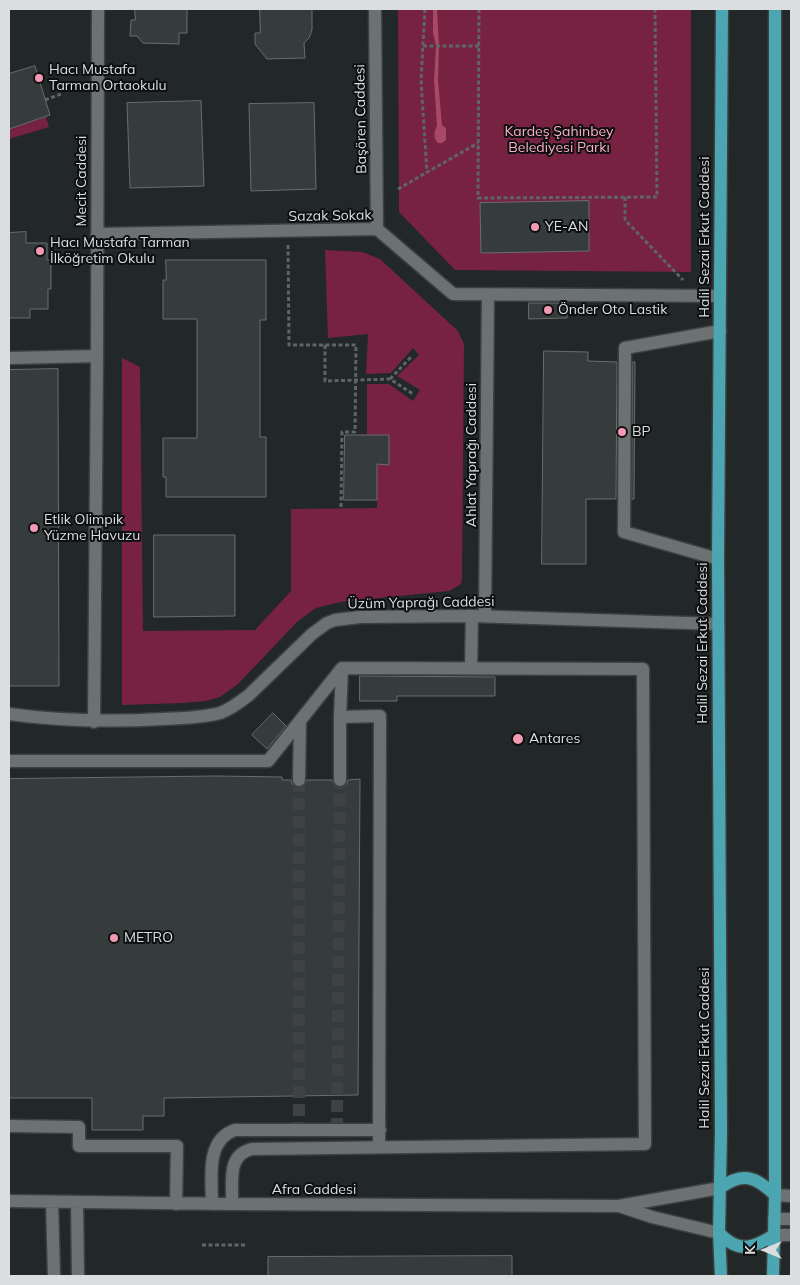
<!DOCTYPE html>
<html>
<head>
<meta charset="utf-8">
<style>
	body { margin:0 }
	#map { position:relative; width:800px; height:1285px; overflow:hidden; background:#222728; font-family:Mulish,sans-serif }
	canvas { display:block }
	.frame { position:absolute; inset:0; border:10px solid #dbdedf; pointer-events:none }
	.north { position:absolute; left:740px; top:1225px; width:50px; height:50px; -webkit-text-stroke:4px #0d0f10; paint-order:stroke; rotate:270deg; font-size:14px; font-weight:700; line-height:20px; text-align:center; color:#dbdedf }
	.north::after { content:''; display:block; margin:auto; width:18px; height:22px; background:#dbdedf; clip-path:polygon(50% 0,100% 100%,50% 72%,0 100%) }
</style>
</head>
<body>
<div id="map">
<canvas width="800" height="1285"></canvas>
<div class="frame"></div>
<div class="north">K</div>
</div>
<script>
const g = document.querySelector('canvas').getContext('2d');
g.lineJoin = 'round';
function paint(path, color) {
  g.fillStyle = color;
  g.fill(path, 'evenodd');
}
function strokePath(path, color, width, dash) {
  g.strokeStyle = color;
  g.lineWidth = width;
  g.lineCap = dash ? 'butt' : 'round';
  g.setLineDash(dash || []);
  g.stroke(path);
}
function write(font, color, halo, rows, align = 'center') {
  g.font = font + ' Mulish,sans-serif';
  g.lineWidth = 4;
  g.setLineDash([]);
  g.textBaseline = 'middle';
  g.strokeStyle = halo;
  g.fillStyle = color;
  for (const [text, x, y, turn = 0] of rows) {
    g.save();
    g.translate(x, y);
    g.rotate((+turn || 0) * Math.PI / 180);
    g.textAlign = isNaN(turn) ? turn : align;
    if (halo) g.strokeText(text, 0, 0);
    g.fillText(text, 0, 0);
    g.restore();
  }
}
paint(new Path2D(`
	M398 9H691V272L455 270 399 212Z
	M46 117 49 127 9 139V129Z
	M325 250 362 252 380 259 458 331 464 344 462 579 461 584 449 591 340 602 316 608 298 621 238 684 220 697 206 701 182 703 122 705V358L140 367 143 631 255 630 291 591V509L377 508V464H389V436L367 435V384H389L413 401 420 390 397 376 419 355 413 348 391 373 366 374 368 334 328 338Z`), '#772241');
paint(new Path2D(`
	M433 9H437L439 47 438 80 442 125 446 128V140L442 143H438C433 138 434 131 437 126L434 80 436 46 433 32Z`), '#a74a67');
const building = new Path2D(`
	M135 9H187V33H179V44L143 43 137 36H130L131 20H135Z
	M260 9H312V30L309 38 304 43 305 58 267 59 255 44V33H260Z
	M35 66 50 115 9 129V74Z
	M201 101 204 186 130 188 127 103Z
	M314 103 316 189 251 191 249 104Z
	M589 201V251L481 253 480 203Z
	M26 232V243H47V260H51V289H48V309H30V318H9V233Z
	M166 260H266V320H260V437H266V497H166V477H163V438H197V319H163V280H166Z
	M529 303H567V318L529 319Z
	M544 351 588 352V361L617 362 616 499H586V564H542Z
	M633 362H635L634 499H632Z
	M58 369 59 686H9V370Z
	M345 435H389V465L377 464V500H344Z
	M154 535H235V616L154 617Z
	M360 676 495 677V696H397V701H360Z
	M273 713 286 726 267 749 252 735Z
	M216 776 282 777V780H291L292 784 298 788 303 787 307 780H332L336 787 340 788 347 784 348 780 360 779 358 1095 164 1098V1116H143V1130H92V1098H9V779Z
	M512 1256V1276H268V1257Z`);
paint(building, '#363b3c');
strokePath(building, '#686e6e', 1);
strokePath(new Path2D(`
	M299 780V1130
	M337 1130 340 780`), '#3e4243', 12, [12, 6]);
const minor = new Path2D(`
	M375 9 377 229
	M97 234 377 229 453 294 720 296
	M9 358 97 356 98 9
	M718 559 624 532 625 348 720 331
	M485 616 488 295
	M342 668 340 717 380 716 379 1147
	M471 668 472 616
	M9 714C60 721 110 722 163 719 181 718 202 718 220 713 231 709 240 702 249 695L312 634 327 623 335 620 360 617 472 616 718 624
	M94 722 97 356
	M9 761H268L342 668 643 669 645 1144 252 1149C226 1155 233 1183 232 1204
	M299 780 300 721
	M340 780V717
	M9 1126 79 1127V1146H177L176 1204
	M775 1195 791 1196
	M9 1201 232 1204 619 1206 720 1188
	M52 1202 54 1276
	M77 1202 78 1276
	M212 1204C212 1179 205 1140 235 1130H380
	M619 1206 652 1217 719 1233
	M774 1219H791
	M774 1235H791`);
const major = new Path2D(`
	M720 1188C743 1171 756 1177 775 1195
	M719 1233C738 1253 752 1249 774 1235
	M721 1276 719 1233 721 1132 718 559 722 9
	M773 1276 775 1195V9`);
strokePath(minor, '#3d4142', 15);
strokePath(major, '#3d4142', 15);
strokePath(new Path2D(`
	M425 9 421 80 427 173
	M479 9 478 198 657 197 655 9
	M423 46H479
	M45 100 61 94
	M398 189 478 143
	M625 197V220L683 280
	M288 245 289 345H356L355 432H342L341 508
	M325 345V381L390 379 413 394
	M390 379 412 356
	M202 1245H245`), '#5f6465', 3, [4, 2.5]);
strokePath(minor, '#6c7272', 12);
strokePath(major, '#4ca6b1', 12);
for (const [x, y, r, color] of [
	[39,78,5,"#f19ab1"],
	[535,227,5,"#f19ab1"],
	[40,251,5,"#f19ab1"],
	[548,310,5,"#f19ab1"],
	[622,432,5,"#f19ab1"],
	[34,528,5,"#f19ab1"],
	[518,739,6,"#f19ab1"],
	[114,938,5,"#f19ab1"]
]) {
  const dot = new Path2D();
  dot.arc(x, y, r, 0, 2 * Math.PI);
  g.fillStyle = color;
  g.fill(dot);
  strokePath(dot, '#0d0f10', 2);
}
write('14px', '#dbdedf', '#0d0f10', [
	["Hacı Mustafa",49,70],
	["Tarman Ortaokulu",49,86],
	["YE-AN",545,227],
	["Hacı Mustafa Tarman",50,243],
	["İlköğretim Okulu",50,259],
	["Önder Oto Lastik",558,310],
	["BP",632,432],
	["Etlik Olimpik",44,520],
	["Yüzme Havuzu",44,536],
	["Antares",529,739],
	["METRO",124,938]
], 'left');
write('14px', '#dbdedf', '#0d0f10', [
	["Başören Caddesi",361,119,-91],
	["Mecit Caddesi",82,181,-90],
	["Sazak Sokak",330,216,-1],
	["Halil Sezai Erkut Caddesi",705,237,-90],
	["Ahlat Yaprağı Caddesi",472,455,-90],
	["Üzüm Yaprağı Caddesi",421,603,-1],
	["Halil Sezai Erkut Caddesi",703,643,-90],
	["Halil Sezai Erkut Caddesi",705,1048,-90],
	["Afra Caddesi",314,1190]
]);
write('14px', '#fcaec2', '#0d0f10', [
	["Kardeş Şahinbey",559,132],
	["Belediyesi Parkı",559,148]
]);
</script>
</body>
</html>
